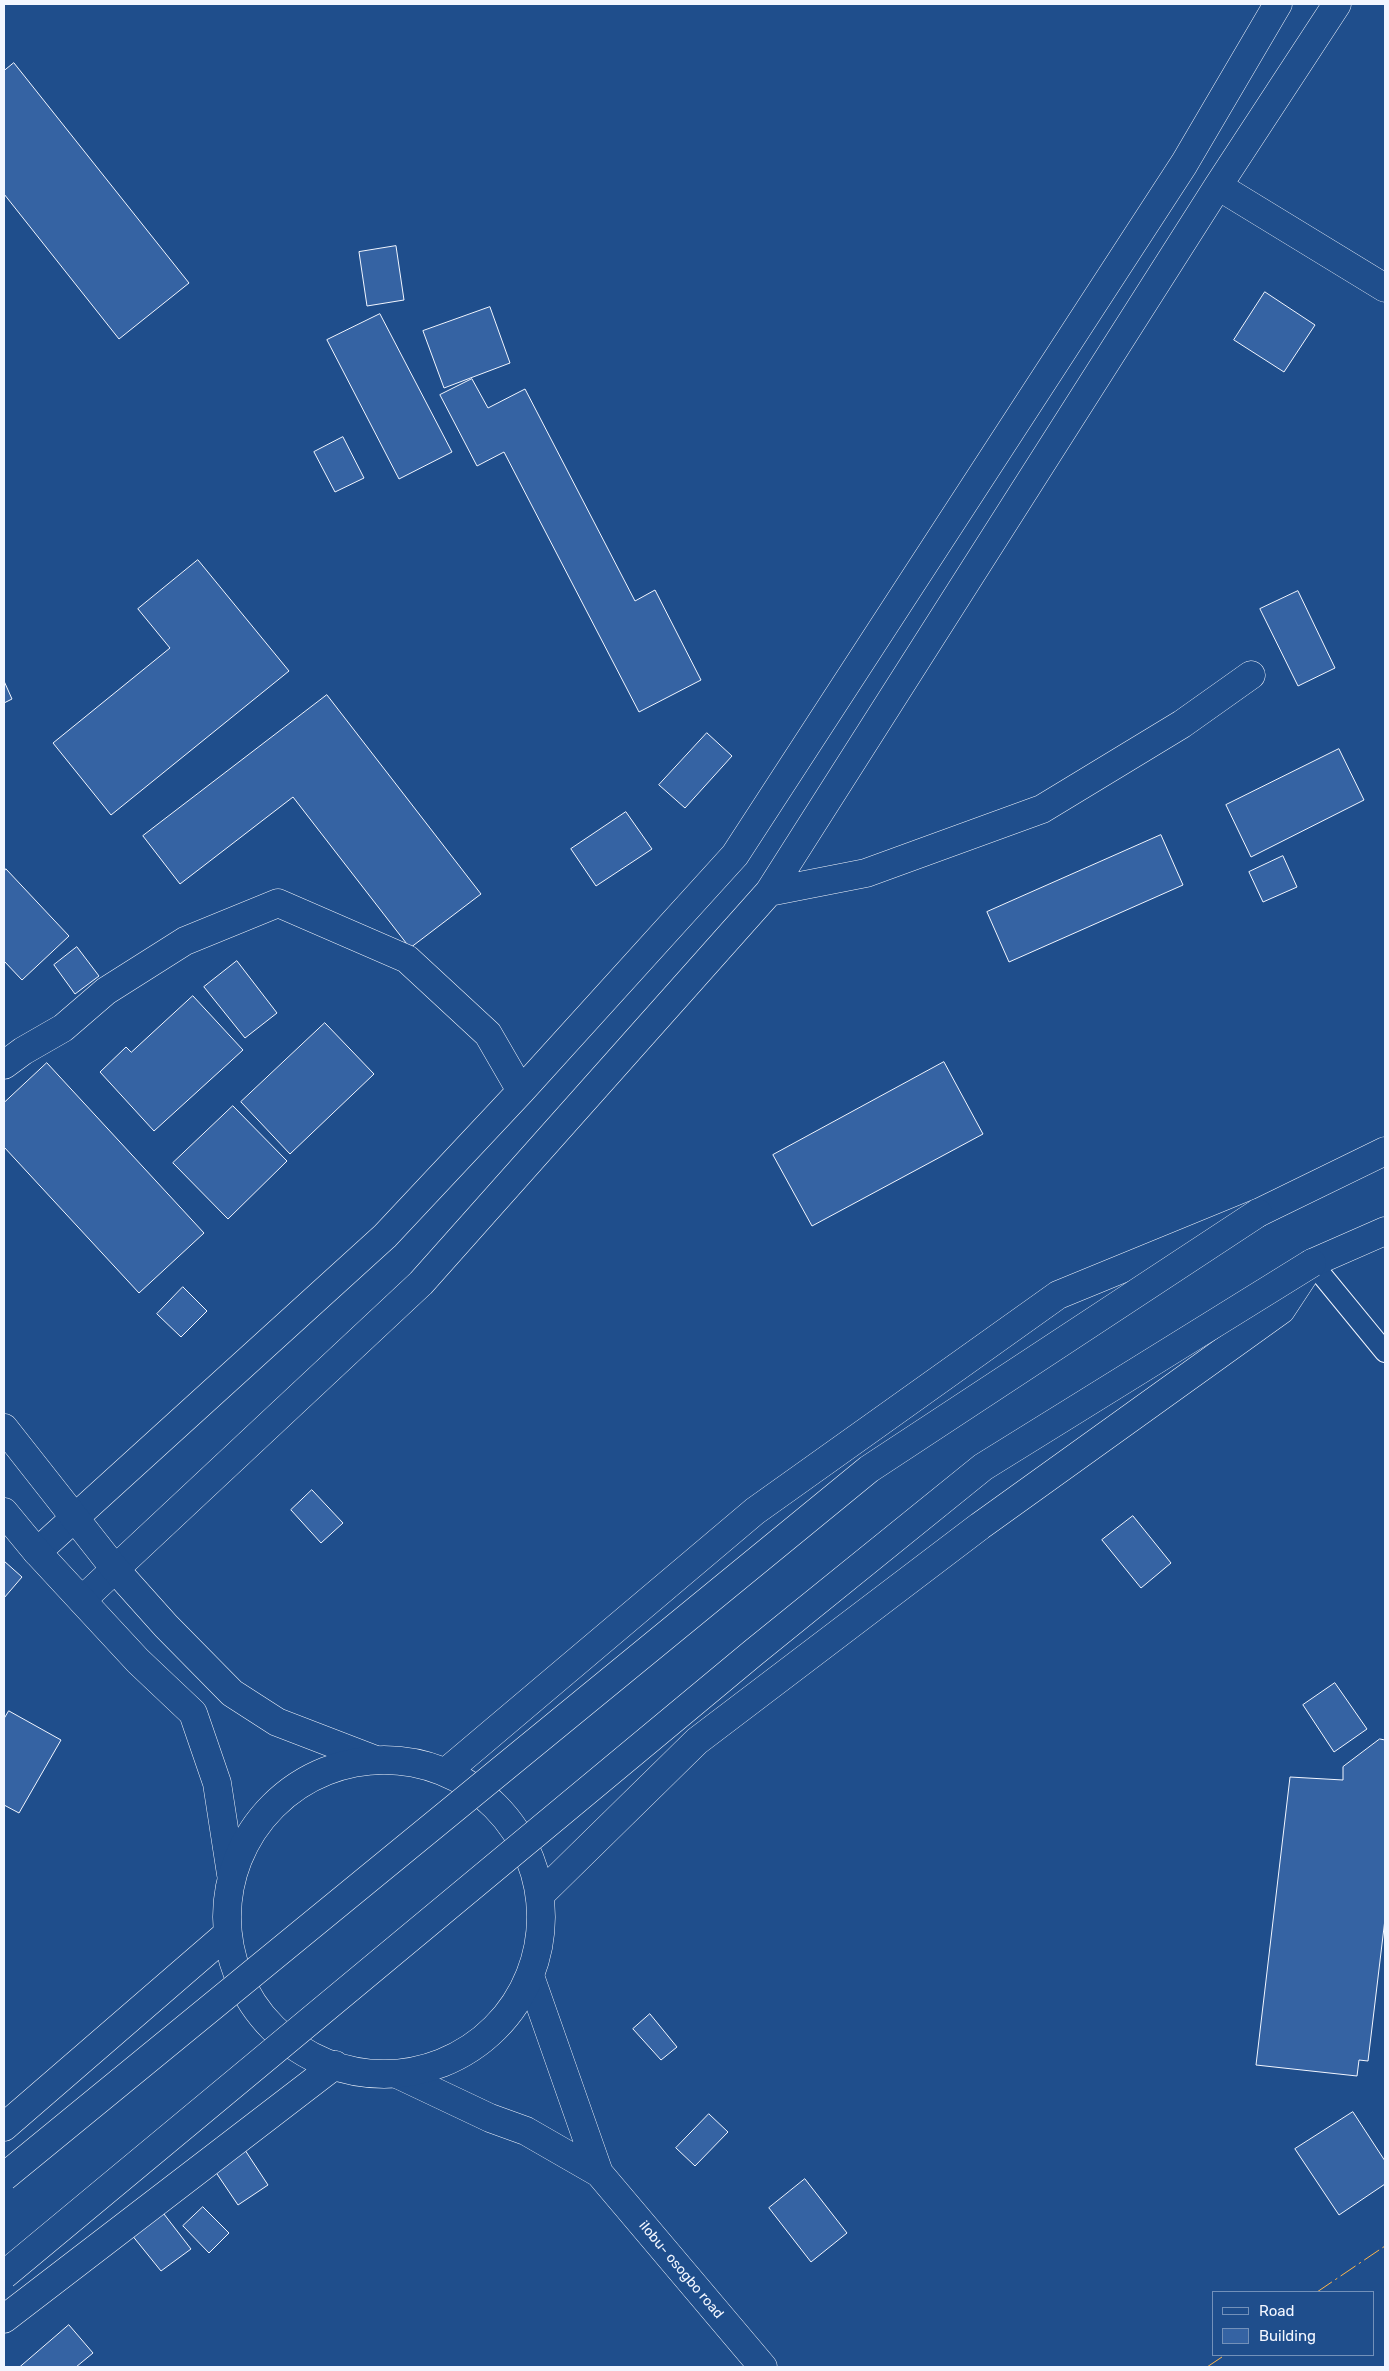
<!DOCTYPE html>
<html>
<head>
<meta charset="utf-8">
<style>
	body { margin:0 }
	#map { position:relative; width:1389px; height:2371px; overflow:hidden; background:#1f4e8c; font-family:Rubik,sans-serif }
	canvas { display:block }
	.frame { position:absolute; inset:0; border:5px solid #f2f6ff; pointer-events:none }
	.legend { position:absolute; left:1212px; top:2291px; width:162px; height:65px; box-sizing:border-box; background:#1f4e8c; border:1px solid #7391ba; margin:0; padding:6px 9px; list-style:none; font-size:15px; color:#f2f6ff }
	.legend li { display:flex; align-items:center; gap:10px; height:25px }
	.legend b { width:25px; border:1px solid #7391ba }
</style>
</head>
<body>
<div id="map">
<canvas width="1389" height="2371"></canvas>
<div class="frame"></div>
<ul class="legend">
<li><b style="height:6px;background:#1f4e8c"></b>Road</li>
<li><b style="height:14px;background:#3563a3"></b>Building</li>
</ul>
</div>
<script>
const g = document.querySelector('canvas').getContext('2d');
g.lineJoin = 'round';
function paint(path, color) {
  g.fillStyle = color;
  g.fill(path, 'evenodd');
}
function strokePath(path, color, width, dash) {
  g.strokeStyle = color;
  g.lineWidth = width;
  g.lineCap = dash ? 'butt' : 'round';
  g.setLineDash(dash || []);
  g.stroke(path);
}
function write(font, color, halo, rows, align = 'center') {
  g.font = font + ' Rubik,sans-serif';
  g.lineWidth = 4;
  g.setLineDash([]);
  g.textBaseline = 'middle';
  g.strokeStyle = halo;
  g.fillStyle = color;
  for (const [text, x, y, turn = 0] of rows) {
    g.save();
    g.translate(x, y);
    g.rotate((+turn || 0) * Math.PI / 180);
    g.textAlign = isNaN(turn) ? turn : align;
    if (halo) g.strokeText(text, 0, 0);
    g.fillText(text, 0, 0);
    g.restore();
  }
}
const building = new Path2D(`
	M14 63 189 283 119 339 4 194V71Z
	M396 246 404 300 367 306 359 252Z
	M1265 292 1315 325 1284 372 1234 340Z
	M490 307 510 363 444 388 423 331Z
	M380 314 452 452 399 479 327 340Z
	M472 379 488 408 525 389 635 601 655 590 701 680 639 712 504 452 477 466 440 395Z
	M343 437 364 478 335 492 314 452Z
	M198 560 289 671 111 815 53 743 170 648 138 609Z
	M1298 591 1335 668 1298 686 1260 609Z
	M4 681 12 699 4 703Z
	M327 695 481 894 410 948 293 797 180 884 143 836Z
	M707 733 732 756 685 808 659 785Z
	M1339 749 1364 800 1251 857 1226 805Z
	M626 812 652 849 596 886 571 849Z
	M1161 835 1183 885 1009 962 987 912Z
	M1283 856 1297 887 1263 902 1249 872Z
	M6 869 69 936 22 980 4 961V872Z
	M77 947 99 976 75 994 54 965Z
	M237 961 277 1013 245 1038 204 987Z
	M193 996 243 1050 154 1131 100 1072 126 1047 131 1052Z
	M325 1023 374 1074 290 1154 241 1102Z
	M944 1062 983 1134 812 1226 773 1155Z
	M47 1063 204 1233 139 1293 4 1147V1103Z
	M233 1106 287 1161 228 1219 173 1163Z
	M183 1287 207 1311 181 1337 157 1314Z
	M312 1490 343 1523 321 1543 291 1510Z
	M1133 1516 1171 1563 1141 1588 1102 1540Z
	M4 1561 22 1577 4 1598Z
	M1335 1683 1367 1729 1334 1752 1303 1705Z
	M9 1711 61 1740 19 1813 4 1805V1719Z
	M1380 1739 1385 1740V1919L1368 2061 1359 2060 1357 2076 1256 2065 1290 1777 1343 1780V1767Z
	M650 2014 677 2047 661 2060 633 2029Z
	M1353 2112 1385 2161V2184L1339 2215 1295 2149Z
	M709 2114 728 2132 695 2166 676 2148Z
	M243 2147 268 2185 238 2205 213 2168Z
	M805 2179 847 2233 811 2262 769 2208Z
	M157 2205 191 2249 161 2271 127 2229Z
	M203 2207 229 2233 209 2253 183 2226Z
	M69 2325 93 2353 76 2367H20Z`);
paint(building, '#3563a3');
strokePath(building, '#f2f6ff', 1);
const service = new Path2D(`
	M1312 1263 1385 1352`);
const minor = new Path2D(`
	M1218 186 1385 288
	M769 892 866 873 1042 809 1182 724 1251 675
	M4 1065 23 1051 63 1028 106 991 185 941 278 903 407 959 488 1034 521 1091
	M37 1552 385 1236 521 1091 735 855 1184 164 1278 4
	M82 1600 421 1283 769 892 1218 186 1337 4`);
const primary = new Path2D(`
	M4 1428 115 1569 166 1626 232 1693 277 1722 376 1760
	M4 1512 37 1552 138 1661 193 1713 217 1783 231 1874
	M530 1976 599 2173
	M397 2074 490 2118 526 2131 599 2173 763 2367`);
const trunk = new Path2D(`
	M227 1917a157 157 0 1 1 314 0a157 157 0 1 1-314 0Z
	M446 1772 755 1511 1058 1295 1258 1213 1385 1151
	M540 1895 697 1741 980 1526 1281 1310 1312 1263 1385 1231
	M4 2127 226 1935
	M4 2319 335 2065`);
strokePath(service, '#f2f6ff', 22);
strokePath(minor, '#f2f6ff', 29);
strokePath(primary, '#f2f6ff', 29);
strokePath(trunk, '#f2f6ff', 29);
strokePath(service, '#1f4e8c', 20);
strokePath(minor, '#1f4e8c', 28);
strokePath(primary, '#1f4e8c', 28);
strokePath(trunk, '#1f4e8c', 28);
const trunkBridge = new Path2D(`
	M4 2177 869 1469 1258 1213
	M4 2275 753 1653 983 1467 1312 1263`);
strokePath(trunkBridge, '#f2f6ff', 29, []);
strokePath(trunkBridge, '#1f4e8c', 28);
strokePath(new Path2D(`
	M1317 2292 1385 2246
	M1207 2367 1225 2355`), '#ffb74d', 1, [18, 4, 2.5, 4]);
write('14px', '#f2f6ff', '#1f4e8c', [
	["ilobu- osogbo road",681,2270,50]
]);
</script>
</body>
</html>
